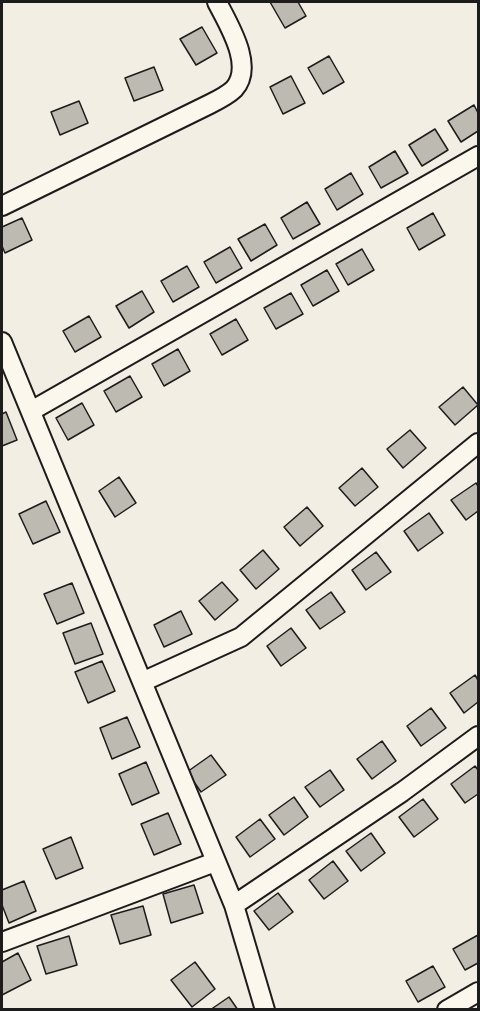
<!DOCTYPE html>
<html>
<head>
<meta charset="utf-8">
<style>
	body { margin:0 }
	#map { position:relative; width:480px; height:1011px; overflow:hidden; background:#f2eee4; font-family:Itim,sans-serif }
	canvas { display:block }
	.frame { position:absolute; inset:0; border:3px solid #1c1c1c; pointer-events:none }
</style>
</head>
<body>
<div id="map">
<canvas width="480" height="1011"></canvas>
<div class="frame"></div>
</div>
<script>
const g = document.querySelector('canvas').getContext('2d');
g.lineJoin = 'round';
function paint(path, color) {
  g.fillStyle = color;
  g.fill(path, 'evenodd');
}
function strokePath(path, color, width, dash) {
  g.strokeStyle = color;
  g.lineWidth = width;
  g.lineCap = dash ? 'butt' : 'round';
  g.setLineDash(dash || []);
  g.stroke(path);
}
const building = new Path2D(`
	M270 2H298L306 16 285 28Z
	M202 27 217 53 196 65 180 39Z
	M329 56 344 82 323 94 308 68Z
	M154 67 163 90 134 101 125 78Z
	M291 76 305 103 283 114 270 87Z
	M79 101 88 123 60 135 51 112Z
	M474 105 478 113V131L461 142 448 121Z
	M435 129 448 150 422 166 409 145Z
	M395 151 408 173 381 188 369 167Z
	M351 173 363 194 337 210 325 189Z
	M307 202 320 224 293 239 281 218Z
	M433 213 445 235 419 250 407 228Z
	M22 218 32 240 5 253 2 246V227Z
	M265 224 277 245 251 261 238 239Z
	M230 247 242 268 216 283 204 262Z
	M362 249 374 270 348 285 336 264Z
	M187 266 199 287 173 302 161 281Z
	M327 270 339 291 313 306 301 285Z
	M142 291 154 312 129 328 116 306Z
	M291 293 303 314 276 329 264 308Z
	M89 316 101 337 75 352 63 331Z
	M236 319 248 340 222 355 210 334Z
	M178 349 190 371 164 386 152 364Z
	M130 376 142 397 116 412 104 391Z
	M463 387 478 405 455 425 439 407Z
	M82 403 94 425 68 440 56 418Z
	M6 412 17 440 2 446V414Z
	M410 430 426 448 403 468 387 449Z
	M362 468 378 487 355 506 339 488Z
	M119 477 136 503 115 517 99 491Z
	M476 483 478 486V511L466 520 451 500Z
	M46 501 60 532 33 544 19 514Z
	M307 507 323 526 300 546 284 527Z
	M429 513 443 533 418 551 404 531Z
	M263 550 279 569 256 589 240 570Z
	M376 552 391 572 366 590 352 570Z
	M222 582 238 600 215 620 199 601Z
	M72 583 84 613 57 624 44 594Z
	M331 592 345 612 320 629 306 610Z
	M181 611 192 634 164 647 154 625Z
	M91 623 103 654 75 664 63 633Z
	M291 628 306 648 281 666 267 646Z
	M102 661 115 691 88 703 75 672Z
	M475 675 478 680V702L464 713 450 693Z
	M431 708 446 728 421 746 407 726Z
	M127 717 140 747 112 759 100 728Z
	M382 741 396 761 372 779 357 759Z
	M211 755 226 775 201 792 187 772Z
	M146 762 159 793 132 805 119 774Z
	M475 766 478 770V794L465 803 451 784Z
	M330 770 344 790 320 807 305 787Z
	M294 797 308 817 284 835 269 815Z
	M423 799 438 819 414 837 399 817Z
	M168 813 181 844 154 855 141 824Z
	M260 819 275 839 250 857 236 837Z
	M371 833 385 853 361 871 346 851Z
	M71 837 83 868 56 879 43 849Z
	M333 861 348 881 324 899 309 880Z
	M24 881 36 911 9 923 2 905V890Z
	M194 885 203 913 171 923 163 894Z
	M278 893 293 912 269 930 254 911Z
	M143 906 151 935 120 944 111 915Z
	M478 935V963L465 970 453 949Z
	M69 936 77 965 46 974 37 946Z
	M18 953 31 980 2 995V962Z
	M195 962 215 989 192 1007 171 980Z
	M433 966 445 987 418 1002 406 981Z
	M229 997 238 1010H210Z`);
paint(building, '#bdbab1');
strokePath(building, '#1c1c1c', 1.5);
const street = new Path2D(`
	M2 206 210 104C218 100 228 95 234 89 255 66 228 24 217 2
	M2 342 234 905 265 1010
	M31 411 478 156
	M142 682 241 637 478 443
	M234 905 402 792 478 736
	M2 942 215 862
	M447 1010 478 992`);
strokePath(street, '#1c1c1c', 22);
strokePath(street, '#fbf7ec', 18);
</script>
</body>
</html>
